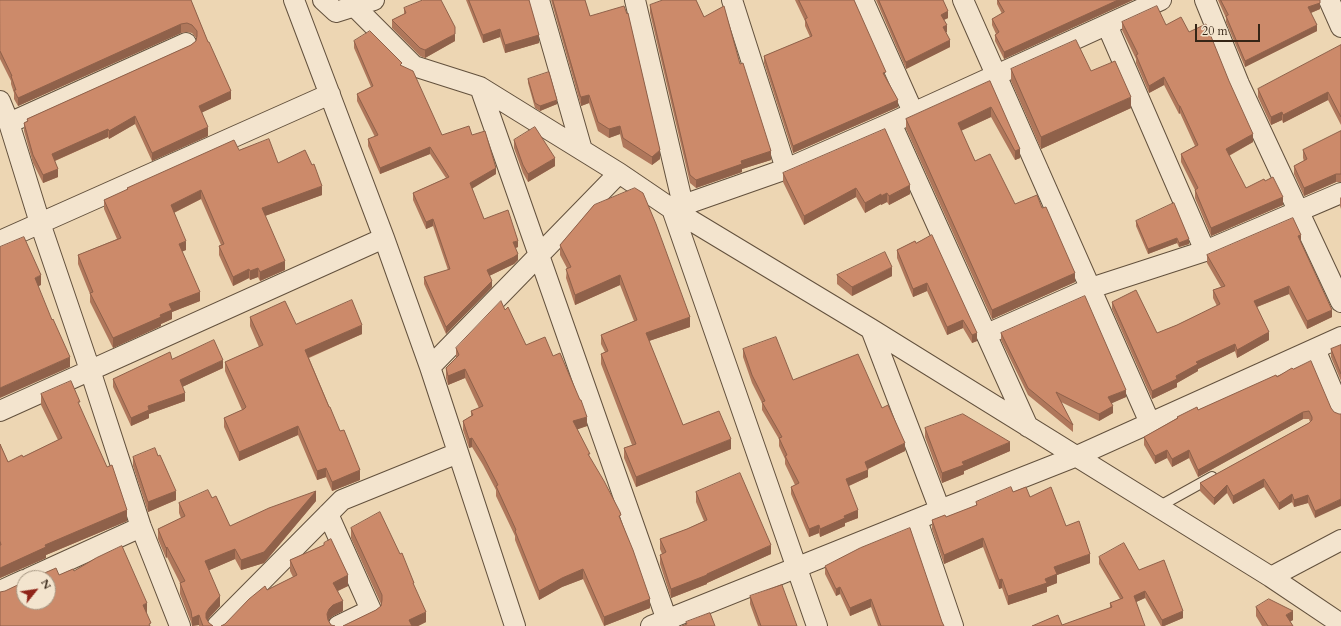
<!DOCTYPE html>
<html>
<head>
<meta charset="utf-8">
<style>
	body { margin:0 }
	#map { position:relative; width:1341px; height:626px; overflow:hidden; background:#edd6b3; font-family:Cardo,serif }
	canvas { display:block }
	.north { position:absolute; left:16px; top:570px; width:40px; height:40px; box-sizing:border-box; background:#f3e4ce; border:1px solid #a79884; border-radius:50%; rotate:60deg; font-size:11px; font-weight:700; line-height:16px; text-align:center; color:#352516 }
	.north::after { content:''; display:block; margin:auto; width:14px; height:18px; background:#8f2418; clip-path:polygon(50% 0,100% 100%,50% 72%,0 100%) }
	.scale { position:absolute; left:1195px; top:24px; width:65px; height:18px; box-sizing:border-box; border:2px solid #352516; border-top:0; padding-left:5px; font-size:12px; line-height:14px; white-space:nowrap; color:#352516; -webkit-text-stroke:3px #f3e4ce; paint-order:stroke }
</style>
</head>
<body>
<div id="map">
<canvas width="1341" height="626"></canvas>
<div class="north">N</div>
<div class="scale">20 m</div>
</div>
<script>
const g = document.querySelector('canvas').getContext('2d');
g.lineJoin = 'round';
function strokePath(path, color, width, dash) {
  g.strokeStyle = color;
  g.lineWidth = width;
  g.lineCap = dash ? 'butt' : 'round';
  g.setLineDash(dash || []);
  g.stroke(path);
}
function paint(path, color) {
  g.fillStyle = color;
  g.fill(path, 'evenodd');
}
const service = new Path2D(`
	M1158 507 1212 477`);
const minor = new Path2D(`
	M294 0 384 238 430 367 515 626
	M323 0 336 12 374 0
	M539 0 582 150
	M635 0 683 205
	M732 0 786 169
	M863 0 913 112
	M963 0 1150 423
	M1205 0 1239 84 1341 302
	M1329 0 1341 27
	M354 6 414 66 480 87 619 173 672 209 871 329 1271 577 1341 624
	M1107 25 1205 251
	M480 87 669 626
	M0 101 9 123 40 223 90 370 141 527 180 626
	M9 123 186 43
	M891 123 1028 427
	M0 241 330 94
	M871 329 940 510
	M987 334 1091 288 1205 251 1341 193
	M1315 349 1341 411
	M430 367 619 173
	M0 411 384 238
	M328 514 371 610 338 626
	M917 520 953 626
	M1271 577 1341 540
	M29 578 141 527
	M0 591 24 580
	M217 626 342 500 458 453
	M651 626 940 510 1077 456 1341 337
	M817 626 672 209 786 169 891 123 1161 0`);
strokePath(service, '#63513d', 12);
strokePath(minor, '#63513d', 22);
strokePath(service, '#f3e4ce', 10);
strokePath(minor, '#f3e4ce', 20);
paint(new Path2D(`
	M0 0H191L231 99 202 112 208 136 152 161 135 124 109 139 108 137 55 161 58 177 43 183 33 163 24 131V123L27 121V119L191 45 196 41V38L192 33 187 32 181 33 18 106 14 99V93L11 84V81L0 59Z
	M466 0H529L539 43 505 53 500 37 483 43Z
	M551 0H585L590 16 660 159 652 165 623 147 620 134 609 138 598 131 589 103 581 106Z
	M662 0H696L704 17 740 64 771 160 742 169V172L696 188 690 183 650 13V5L662 1Z
	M795 0H854L898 107 793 153 764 63V56L810 37 805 26V21Z
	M876 0H943L948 18 944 20 947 32H946L950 47 906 69Z
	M997 0H1133L1004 59 995 41V35L996 34 992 25V19L1002 14 997 4Z
	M1218 0H1320V9L1311 13 1317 31 1245 67 1226 22V18Z
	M404 8 455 41 425 58 420 56 392 28V20L404 14Z
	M1122 22 1166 25 1189 32 1253 142 1229 156 1246 188 1265 181 1283 205 1211 236 1195 198V190L1181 162V154L1195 146 1180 113 1179 114 1164 85 1149 93 1136 63V59L1122 30Z
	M354 41 402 66 442 135H472L496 174 472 188 484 219 518 247 515 248 518 260 514 264 489 276 492 287 446 334 424 284V277L448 270 433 226 426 229 413 200V193L446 178 430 154 380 174 368 146V139L375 137 357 101V94L371 87 354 48Z
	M1341 45V125L1328 100 1283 123 1282 120 1271 125 1258 97V89Z
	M1011 69 1091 71 1131 108 1041 149 1011 81Z
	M528 79 557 104 540 111 535 108 528 83Z
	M990 81 1020 158 1015 160 991 117 961 131 975 161 1015 204 1075 282 992 319 906 129V119Z
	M1341 131V182H1336L1304 196 1294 174V166L1304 161 1303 158V150Z
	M514 140 555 166 528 182 523 173 514 148Z
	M239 150 278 163 322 195 265 216 285 270 260 281 258 277 250 280 249 278 233 286 219 255V246L221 245 201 199 174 213 186 250 182 251 200 301 172 312V319L161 324V326L113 348 90 302V294L78 264V255L117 239 104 209V200L127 190V188Z
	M783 173 910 194 889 205 887 202 881 205V204L865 213 856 197 804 225 783 182Z
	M1341 197V209L1340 206V198Z
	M594 205 690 327 649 341 683 425 731 449 636 487 624 458V448L632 445 601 364V354L605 352 601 344V335L634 321 620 285 575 305 566 278 567 268 560 255V245Z
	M1136 221 1189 244 1179 247 1177 243 1148 254 1136 226Z
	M915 241 977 341 972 343 963 328 947 335 927 291 913 297 897 258V250Z
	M1301 242 1332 317 1307 329 1289 294 1257 307 1269 340 1237 358 1235 351 1198 369V371L1177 383V387L1152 399 1112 309V302L1157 333 1177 325 1217 306 1213 298V290L1221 287 1207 263V255Z
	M837 275 892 276 852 296 837 284Z
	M505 310 526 345 553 356 587 426 577 429 590 458 621 521 650 608 604 626 583 579 562 587 539 600 515 540V536L496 496V490L483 465 472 447 469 448 463 430V421L471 416V411L479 408 465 378 448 385 446 378V368L456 358V348Z
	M250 317 362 334 309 358 360 480 332 491 326 477 317 480 298 435 239 461 224 427V418L242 410 225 371V362L259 347 250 326Z
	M1001 333 1126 397 1111 403 1113 413 1099 421 1061 402 1073 425V432L1028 395 1001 340Z
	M1341 345V381L1331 357V349Z
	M743 349 793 380 882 408 905 451 868 469V477L849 486 858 518 845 523V526L820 537 819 533 809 537 791 494V487L795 485 785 464V459L779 446V439L762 410V403L752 383 743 357Z
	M172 359 223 368 182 387 185 401 149 414V418L131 426 113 387V379Z
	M1293 369 1331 408 1315 518 1308 503 1294 507 1292 502 1279 510 1264 487 1233 504 1227 493 1214 505 1200 491V483L1309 423 1310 422 1309 419H1303L1198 477 1189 458 1172 467 1167 458 1155 464 1144 445V437L1177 418V417L1198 410Z
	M41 394 80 407 127 521 46 555V558L0 578V444L8 462 23 457 58 440 41 405Z
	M925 428 1010 451 964 471V474L942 483 925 437Z
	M158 456 176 500 148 512 133 466V457Z
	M696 492 771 554 707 583V584L671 598 660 564V555L662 554 660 549V539L687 529 704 521 696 502Z
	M1013 492 1030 497 1066 526 1090 563 1057 575V583L1047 587V592L1008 605 1002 588 999 589 983 547 944 564 932 529V520L946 517 976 506V502Z
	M212 498 230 526 316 501 264 563 241 570 235 559 209 570 220 606 209 618 207 621 209 623 213 626H199V625L192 626 191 622 180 594V583L167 557 166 558 158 539V529L181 518 179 513V503Z
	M351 528 414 586 426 622 418 626H343L376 610 381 606V604L351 538Z
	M324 543 348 586 338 591 343 611 333 616 329 619 328 621 331 625 225 624 267 590 293 577 290 571V560L324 545Z
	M1099 557 1139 570 1183 618 1164 626H1161L1145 598 1136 602 1062 625 1110 608V603L1120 599 1099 564Z
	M825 566 942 622 944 626H878L871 607 850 616 840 594 836 596 825 574Z
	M750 596 797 626H758L750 604Z
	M1256 607 1293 620 1290 621 1293 626H1262L1256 616Z`), '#af775b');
paint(new Path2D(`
	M1118 0H1133L1004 59V52Z
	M1320 3V9L1308 14V7Z
	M948 11V18L941 21V15Z
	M181 24V33L18 106V98Z
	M947 25V32L943 34V27Z
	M1317 25V31L1245 67V61Z
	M500 29V37L483 43V35Z
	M455 34V41L425 58V50Z
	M539 35V43L505 53V45Z
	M950 40V47L906 69V62Z
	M1164 77V85L1149 93V86Z
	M231 91V99L199 114V106Z
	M1328 92V100L1283 123V115Z
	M589 95V103L581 106V97Z
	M1131 97V108L1041 149V137Z
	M557 100V104L540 111V106Z
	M898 100V107L793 153V146Z
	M1179 106H1180V113L1179 114Z
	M991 107V117L958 132V123Z
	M1282 112V120L1271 125V117Z
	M135 116V124L109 139V131Z
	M620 126V134L609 138V129Z
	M208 127V136L152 161V153Z
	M108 129V137L52 162V154Z
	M1253 134V142L1226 157V149Z
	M430 147V154L380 174V168Z
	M1020 149V158L1015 160V151Z
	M660 150V159L652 165V157Z
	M771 151V160L742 169V172L696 188V180L741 161Z
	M555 158V166L528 182V174Z
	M496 168V174L470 190V183Z
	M58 169V177L43 183V175Z
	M1336 174V182L1304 196V188Z
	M910 185V194L889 205V196Z
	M322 186V195L262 217V208Z
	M856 188V197L804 225V216Z
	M201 190V199L171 214V205Z
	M887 193V202L881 205V196Z
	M881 194V204L865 213V203Z
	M1283 197V205L1211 236V228Z
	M433 219V226L426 229V222Z
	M1301 235V243L1298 236Z
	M1177 238V243L1148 254V249Z
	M1189 239V244L1179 247V243Z
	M186 241V250L179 253V244Z
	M518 241V247L513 249V242Z
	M518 254V260L514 264 487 277V270Z
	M285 261V270L260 281V272Z
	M892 267V276L852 296V287Z
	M258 268V277L250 280V271Z
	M249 269V278L233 286V277Z
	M1075 273V282L992 319V310Z
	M41 275V285L35 288V278Z
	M620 275V285L575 305V295Z
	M492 281V287L446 334V327Z
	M927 283V291L913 297V289Z
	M1289 286V294L1254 308V301Z
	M200 292V301L172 312V319L161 324V326L113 348V338L160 315 169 304Z
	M1332 310V317L1307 329V321Z
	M690 317V327L646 342V333Z
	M963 320V328L947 335V327Z
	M362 325V334L305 359V350Z
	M1269 332V340L1237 358V350Z
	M977 333V341L972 343V335Z
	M1235 344V351L1198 369V371L1177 383V387L1152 399V391L1176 376 1196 362Z
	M70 357V367L0 398V388Z
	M223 360V368L180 388V380Z
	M465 369V378L448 385V376Z
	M1126 390V397L1108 405V397Z
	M185 393V401L149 414V418L131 426V418L148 406Z
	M1113 406V413L1099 421V414Z
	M1303 412V419L1198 477V470Z
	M587 417V426L573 431V421Z
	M298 426V435L239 461V452Z
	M472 438V447L469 448V439Z
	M731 439V449L636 487V477Z
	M1010 442V451L964 471V474L942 483V473L962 462Z
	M905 443V451L865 470V462Z
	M1167 450V458L1155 464V456Z
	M1189 450V458L1172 467V459Z
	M326 468V477L317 480V471Z
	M360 470V480L332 491V482Z
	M868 470V477L846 487V479Z
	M1264 479V487L1233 504V496Z
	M1227 485V493L1214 505V498Z
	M176 491V500L148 512V502Z
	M316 491V501L264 563 241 570V560Z
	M1292 494V502L1279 510V503Z
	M1308 495V503L1294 507V500Z
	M1341 499V506L1315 518V511Z
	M127 510V521L46 555V558L0 578V568L45 545Z
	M858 510V518L845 523V526L820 537V529L844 516Z
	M819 525V533L809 537V529Z
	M983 538V547L944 564V555Z
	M771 545V554L707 583V584L671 598V589L707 574Z
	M167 547V557L166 558V548Z
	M235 549V559L205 572V561Z
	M1090 554V563L1057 575V583L1047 587V592L1008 605V596L1045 579 1054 567Z
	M583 569V579L562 587 539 600V591L562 578Z
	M348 575V586L333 593V583Z
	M1002 579V588L999 589V580Z
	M840 587V594L836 596V589Z
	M1145 591V598L1134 603V596Z
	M220 596V606L209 618 206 623V613L209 608Z
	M650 599V608L604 626V617Z
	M871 599V607L850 616V608Z
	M343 601V611L333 616 329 619 327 625V614L329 609 333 605Z
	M147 603V613L143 615V605Z
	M1183 611V618L1164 626H1162V620Z
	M1293 611V620L1286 624V615Z
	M426 612V622L418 626H409V620Z
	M199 615V625L192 626V618Z`), '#8f614a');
const building = new Path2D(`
	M0 0H191L208 42H209L231 91 199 106 208 127 152 153 135 116 109 131 108 129 52 154 58 169 43 175 33 155 24 123 28 121 27 119 191 45 196 41 197 36V31L192 25 187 23 181 24 18 98 14 90H16L11 76H12L0 51Z
	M423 0H441L455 27V34L425 50 420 48 392 20 406 13 404 8Z
	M469 0H529L539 35 505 45 500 29 483 35Z
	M553 0H585L590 16 624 6 627 14 628 13 660 150 652 157 623 138 620 126 609 129 598 122 589 95 581 97Z
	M663 0H696L704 17 724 6 740 64 743 63 771 151 741 161 742 164 696 180 690 175 650 5Z
	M799 0H854L886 72 883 73 898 100 793 146 764 56 812 36 805 19 807 18Z
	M879 0H943L948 11 941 15 947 25 943 27 950 40 906 62Z
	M998 0H1118L1004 52 995 35 999 32 992 19 1004 12Z
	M1221 0H1320V3L1308 7 1317 25 1245 61 1226 16 1228 15Z
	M1157 6 1166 25 1181 17 1189 32 1206 24 1229 81 1253 134 1226 149 1246 188 1264 179 1265 181 1273 177 1283 197 1211 228 1195 190 1198 188 1181 154 1198 145 1180 106H1179L1164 77 1149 86 1136 55 1138 54 1122 22Z
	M370 31 402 63 400 65 413 71 442 135 469 126 472 135 485 131 496 168 470 183 484 219 508 210 518 241 513 242 518 254 514 257 487 270 492 281 446 327 424 277 450 269 433 219 426 222 413 193 449 177 430 147 380 168 368 139 378 135 357 94 373 86 354 41Z
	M1076 40 1091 71 1115 61 1131 97 1041 137 1011 69Z
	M1341 45V117L1328 92 1283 115 1282 112 1271 117 1258 89Z
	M549 72 557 100 540 106 535 103 528 79Z
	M990 81 1020 149 1015 151 991 107 958 123 975 161 990 154 1015 204 1037 195 1042 208 1046 207 1075 273 992 310 906 119Z
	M535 127 555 158 528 174 523 165 514 140Z
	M885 129 910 185 889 196 887 193 881 196V194L865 203 856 188 804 216 783 173Z
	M1341 131V174H1336L1304 188 1294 166 1307 159 1303 150Z
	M269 139 278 163 305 150 312 165 314 164 322 186 262 208 285 261 260 272 258 268 250 271 249 269 233 277 219 246 224 244 201 190 171 205 186 241 179 244 200 292 169 304 172 310 160 315 161 317 113 338 90 293 93 292 78 255 121 238 104 200 128 189 127 188 234 140 239 150Z
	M635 188 643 193 656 224 690 317 646 333 683 425 719 411 731 439 636 477 624 448 636 444 601 354 608 351 601 335 637 320 620 275 575 295 566 269 571 267 560 245 594 205Z
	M1174 203 1189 239 1179 243 1177 238 1148 249 1136 221Z
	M1293 218 1301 235 1298 236 1332 310 1307 321 1289 286 1254 301 1269 332 1237 350 1235 344 1196 362 1198 364 1176 376 1177 379 1152 391 1112 302 1136 290 1157 333 1177 325 1220 304 1213 290 1225 286 1207 255Z
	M932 235 977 333 972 335 963 320 947 327 927 283 913 289 897 250 915 241 916 243Z
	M24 237 41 275 35 278 52 320 53 319 70 357 0 388V247Z
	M885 252 892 267 852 287 837 275Z
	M1085 296 1126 390 1108 397 1113 406 1099 414 1056 392 1073 425 1028 388 1001 333Z
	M352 300 362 325 305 350 329 407H330L340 431 344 430 360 470 332 482 326 468 317 471 298 426 239 452 224 418 244 409 246 407 225 362 263 345 250 317 285 301 296 324Z
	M501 301 505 310 508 307 526 345 545 337 553 356 560 353 580 400H581L587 417 573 421 590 454H588L604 481 620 512 621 515 619 516 633 550 650 599 604 617 583 569 562 578 539 591 515 531 516 530 496 486 498 485 483 456 472 438 469 439 463 421 473 415 471 411 483 406 465 369 448 376 446 368 459 355 456 348Z
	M776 337 793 380 858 354 882 408 888 405 905 443 865 462 868 470 846 479 858 510 844 516 845 518 820 529 819 525 809 529 791 487 799 483 785 456 787 455 779 438 782 437 762 402 765 401 752 375 743 349Z
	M214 340 223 360 180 380 185 393 148 406 149 410 131 418 113 379 170 352 172 359Z
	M1341 345V374L1331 349Z
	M1311 361 1331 408 1334 412 1339 414H1341V499L1315 511 1308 495 1294 500 1292 494 1279 503 1264 479 1233 496 1227 485 1214 498 1200 483 1309 423 1312 420V417L1309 411 1303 412 1198 470 1189 450 1172 459 1167 450 1155 456 1144 437 1178 418 1177 417 1197 407 1198 410 1276 375 1277 377 1292 368 1293 369Z
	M71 381 80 402H78L107 467 112 465 127 510 45 545 46 547 0 568V545H1L0 541V444L8 462 22 455 23 457 62 438 41 394Z
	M963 414 1010 442 962 462 964 465 942 473 925 428Z
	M155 448 158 456 160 455 176 491 148 502 133 457Z
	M740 473 771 545 707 574V575L671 589 660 555 666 552 660 539 687 529 707 520 696 492Z
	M1011 487 1013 492 1026 487 1030 497 1051 487 1066 526 1079 521 1090 554 1054 567 1057 574 1045 579 1047 583 1008 596 1002 579 999 580 983 538 944 555 932 520 945 515 946 517 977 505 976 502Z
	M208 490 212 498 216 496 230 526 269 508 316 491 264 552 241 560 235 549 205 561 220 596 209 608 206 613V618L209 623 213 626H203L199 615 192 618 191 611 180 583 185 581 167 547 166 548 158 529 185 516 179 503Z
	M380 512 400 554 402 553 414 583H413L426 612 409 620 412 626H343L376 610 381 606 382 600V595L351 528Z
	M910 528 942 622 944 626H881L871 599 850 608 840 587 836 589 825 566 860 548Z
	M331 539 348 575 333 583 343 601 333 605 329 609 327 614 328 620 331 625 335 626H221L225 624 249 599 265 586 267 590 297 575 290 560 324 545V543Z
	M1124 543 1139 570 1164 560 1183 611 1162 620 1145 591 1134 596 1145 626H1032L1058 615 1062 625 1112 607 1110 603 1123 598 1099 557Z
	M122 546 147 603 143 605 151 623 149 624 150 626H0V592L5 591 24 582V602H48V578H33L56 568 59 575 73 569 74 571 96 558Z
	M782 585 797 626H761L750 596Z
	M1269 599 1293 611 1286 615 1293 626H1268L1256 607Z
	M710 613 715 626H682L687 624 686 622Z`);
paint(building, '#cc8a6a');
strokePath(building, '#8f614a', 1);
</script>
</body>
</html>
